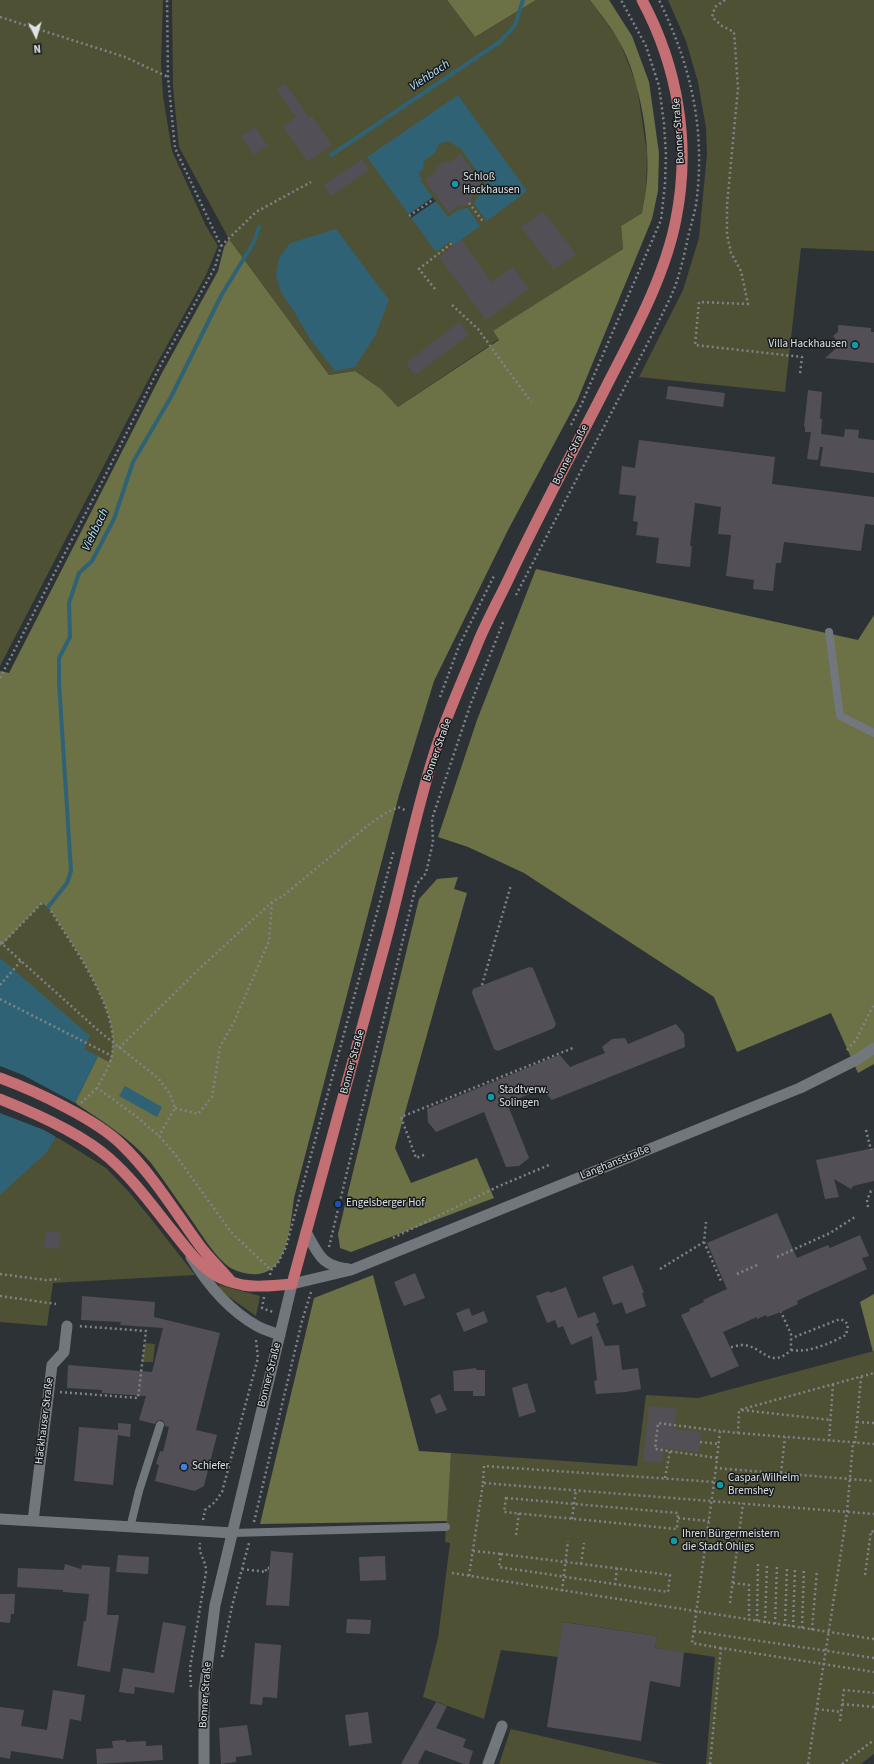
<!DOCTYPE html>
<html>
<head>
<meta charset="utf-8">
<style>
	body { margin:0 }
	#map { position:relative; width:874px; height:1764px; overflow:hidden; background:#2d3237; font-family:"Source Sans 3",sans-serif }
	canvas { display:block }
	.north { position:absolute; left:16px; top:16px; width:40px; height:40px; -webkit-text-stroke:3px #171a1c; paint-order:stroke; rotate:175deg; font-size:11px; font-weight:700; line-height:16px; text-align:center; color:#dfe3e6 }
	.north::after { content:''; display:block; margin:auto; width:14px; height:18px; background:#dfe3e6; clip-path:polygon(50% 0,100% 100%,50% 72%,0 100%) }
</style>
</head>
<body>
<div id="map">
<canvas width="874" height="1764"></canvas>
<div class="north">N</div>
</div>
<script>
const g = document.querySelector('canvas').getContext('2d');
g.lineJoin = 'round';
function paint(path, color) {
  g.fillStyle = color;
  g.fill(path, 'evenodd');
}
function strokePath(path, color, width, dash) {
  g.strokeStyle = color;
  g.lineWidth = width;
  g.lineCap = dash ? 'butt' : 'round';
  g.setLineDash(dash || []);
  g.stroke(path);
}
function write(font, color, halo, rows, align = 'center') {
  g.font = font + ' "Source Sans 3",sans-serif';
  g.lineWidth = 3;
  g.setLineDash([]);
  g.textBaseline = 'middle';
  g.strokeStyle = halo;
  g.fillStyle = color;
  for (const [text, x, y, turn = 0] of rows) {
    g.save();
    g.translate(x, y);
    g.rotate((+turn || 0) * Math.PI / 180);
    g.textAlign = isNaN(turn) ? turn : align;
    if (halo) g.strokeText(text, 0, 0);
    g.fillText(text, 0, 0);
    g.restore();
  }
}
paint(new Path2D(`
	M0 0H163L161 63 163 96 172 151 206 226 218 246 206 275 155 367 0 666Z
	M172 0H447L475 37 536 0H590L620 42 637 86 647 153 646 188 642 213 621 226 623 249 493 332 499 339 398 407 381 389 355 371 329 375 229 239 179 147 173 87Z
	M668 0H874V251L801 248 785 392 639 377 683 290 699 238 707 154 706 128 698 82 686 41Z
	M42 903 51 911C73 946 128 1020 109 1062L98 1056 75 1103 0 1066V947Z
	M0 1113 60 1139 106 1168 129 1192 152 1220 195 1275 53 1283 47 1326 0 1322Z
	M219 1285 260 1296 256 1316 218 1289Z
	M145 1343 155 1344 153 1362H142Z
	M874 1351V1754L861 1764H706L715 1657 655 1648 657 1636 564 1622 558 1657 501 1650 484 1719 423 1697 438 1638 450 1543 445 1542 451 1453 637 1466 646 1395 698 1398Z
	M511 1728V1729L663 1764H499Z`), '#4e5133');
paint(new Path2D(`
	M447 0H536L475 37Z
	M590 0H609L632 36 649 82 659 153 658 191 652 219 577 401 508 530 434 681 399 795 294 1198C291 1219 290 1244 278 1262 274 1269 266 1273 258 1274 249 1275 237 1272 229 1267 215 1256 205 1240 195 1225 180 1204 166 1183 151 1163 130 1138 102 1121 75 1103L98 1056 109 1062C128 1020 73 946 51 911L42 903 0 947V671L9 673 163 371 218 271 224 247 229 239 329 375 355 371 381 389 398 407 499 340 493 331 623 249 621 226 642 213C643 205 645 197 646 189 652 148 640 79 620 43 612 28 600 14 590 0Z
	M536 569 858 640 874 615V1064L858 1073 831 1013 737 1052 714 997 524 873 468 847 438 837 477 720Z
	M458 877 454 889 467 893 395 1148 411 1183 477 1158 494 1198 351 1252 340 1248 338 1234 419 899 437 879Z
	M373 1275 419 1451 451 1453 447 1521 260 1524 314 1298Z
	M874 1294V1351L873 1352 860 1302Z`), '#6c7146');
paint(new Path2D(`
	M458 95 527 191 487 221 474 204 477 197 489 188 461 149 448 141C441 143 437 144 436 152L424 161 423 170 418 173 422 179 420 180 448 217 460 209 468 208 480 226 454 245 450 241 436 252 367 157Z
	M336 229 389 300 375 336 355 367 335 371 310 339 295 313 281 292 276 276 279 258 290 243Z
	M0 958 90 1036 84 1049 98 1056 75 1103 47 1152 0 1195Z
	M125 1086 162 1107 157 1117 119 1096Z`), '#306275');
paint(new Path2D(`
	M433 197 436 201 411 218 408 215Z
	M0 1066 23 1075 77 1104 58 1138 44 1130 0 1113Z`), '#2d3237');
strokePath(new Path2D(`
	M331 155 501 41 515 25 523 0
	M48 907 67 883 71 871 59 682V658L70 637 69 603 79 573 92 561 114 519 133 462 171 397 222 294 254 242 259 227`), '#306275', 4);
paint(new Path2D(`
	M285 83 309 118 312 116 332 145 308 162 283 126 296 117 276 89Z
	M255 127 268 146 254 155 241 136Z
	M460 154 485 187 473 195 472 201 469 203 465 206 460 205 449 213 425 180 435 172 437 167 444 162H450Z
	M362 159 369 170 331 196 323 185Z
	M543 211 576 254 554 270 521 227Z
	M461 240 492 282 513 267 529 289 486 320 439 257Z
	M459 322 469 335 415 375 406 363Z
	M838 325 871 328V332H874V363L825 358 840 345 833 336 838 332Z
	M668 386 725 393 723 407 666 399Z
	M808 390 822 392 820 419H822L821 434 844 437 845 429 859 430 858 438 874 440V473L820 466 823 447H820L818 460 807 459 811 432H805V427H804Z
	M639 440 775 457 772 484 874 497V525L865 524 861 551 784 542 781 563H776L773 591 753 589 754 580 726 576 731 535 718 534 721 507 695 503 690 546H692L690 567 656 563 659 538 636 535 638 522 633 521 636 496 619 494 622 466 635 468Z
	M529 967 533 968 556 1024 554 1028 498 1051 494 1049 472 993 473 989Z
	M676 1024 684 1034 685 1047 552 1100 542 1089 507 1103 529 1158 519 1166 506 1167 484 1112 436 1132 428 1122 427 1109 549 1059 560 1055 570 1067 605 1053 602 1047 612 1039 625 1038 628 1044Z
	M874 1148V1181L853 1186 851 1189 834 1179 839 1197 825 1199 816 1160Z
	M777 1213 797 1258 828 1245 830 1248 860 1235 869 1256 862 1258 867 1269 805 1297 797 1301 798 1304 781 1312 767 1317 766 1315 757 1319V1317L723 1332 739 1366 711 1378 681 1315 690 1311 689 1309 704 1302 703 1300 727 1289 707 1243Z
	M46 1231 61 1233 59 1249 44 1247Z
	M633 1265 644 1293H642L646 1306 626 1314 622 1302 613 1305 602 1277Z
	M415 1273 425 1298 404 1306 394 1282Z
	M566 1287 578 1318 595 1312 599 1322 596 1324 605 1346 619 1345 622 1370 638 1368 641 1389 626 1392 596 1394 594 1381 597 1380 592 1336 571 1345 563 1326 558 1328 555 1320 547 1323 536 1296 549 1291 550 1293Z
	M82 1296 155 1302 154 1317 220 1333 196 1430 217 1435 204 1486 195 1491 155 1481 159 1465 156 1464 160 1451 163 1452 169 1427 165 1426 164 1422 161 1420 157 1421 155 1424 139 1420 146 1396 102 1393V1390L67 1388 68 1365 152 1372 163 1328 120 1325 121 1322 81 1320Z
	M469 1308 472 1316 484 1311 488 1322 464 1332 456 1313Z
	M476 1368V1370H485V1396H473V1391H454L453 1371Z
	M527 1383 536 1412 519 1417 512 1388Z
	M440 1394 447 1410 436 1414 430 1399Z
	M649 1406 677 1409 674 1429 701 1432 699 1452 664 1448 662 1463 643 1461Z
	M118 1423 131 1424 130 1437 118 1435 113 1485 74 1481 79 1427 118 1430Z
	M271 1551 293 1553 289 1606 266 1605Z
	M118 1555 149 1557 148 1574 116 1572Z
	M385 1556 386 1580 360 1581 359 1557Z
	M65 1564 81 1569 82 1565 110 1567 107 1615H119L110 1672 77 1666 84 1621H86L89 1594 63 1592V1590L17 1587 18 1568 64 1570Z
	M0 1594H15L14 1614H11L10 1623 0 1622Z
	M347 1619 371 1620 370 1634 346 1633Z
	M163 1622 186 1626 174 1693 135 1687 134 1694 119 1692 123 1668 154 1673Z
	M563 1622 657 1636 655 1648 684 1652 680 1687 650 1681 641 1741 547 1727Z
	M255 1643 281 1645 277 1698 263 1697 262 1705 250 1704Z
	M53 1690 85 1695 81 1721 70 1719 63 1759 11 1751 10 1759 0 1757V1707L24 1710 21 1726 47 1730Z
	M436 1702 447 1706 436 1728 466 1739 463 1747 473 1751 469 1764H464L425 1750 418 1764H401Z
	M368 1712 372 1743 349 1746 345 1715Z
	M247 1725 252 1755 236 1757V1762L221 1764 219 1728Z
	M126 1740V1742L146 1741V1746L162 1745 163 1760 97 1764 96 1749 113 1748 112 1741Z`), '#525056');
strokePath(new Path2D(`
	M725 0 715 7 712 17 722 26 734 32 738 88 727 205V234L731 253 741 271 748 304 699 302 695 345 802 357 800 374
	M0 17 125 57 168 77
	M469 203 484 223
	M409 216 434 199
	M221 246 256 212 311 182
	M435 289 419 269 452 243
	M452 305 478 329 531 402
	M571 425 582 403 661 220 665 184 666 155 664 124 659 86 646 46 621 0
	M516 595 653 333C660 318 668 304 674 289 681 271 685 251 689 233 692 221 696 209 697 197 705 125 690 64 659 0
	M0 678 106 474 159 368 215 267 221 246 175 148 168 77 167 0
	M440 697 459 646 495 574
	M51 911C73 947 121 1011 112 1055 110 1066 102 1078 97 1088L136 1116 159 1136 174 1153 231 1232 271 1270
	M0 942 100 1032 158 1078 170 1094 175 1108 159 1136
	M2 944 42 903
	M0 985 21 961
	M482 985 511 885
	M0 999 112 1056
	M119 1048 199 969 272 902 283 896 371 823 386 813 398 807 405 810
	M847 1050 856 1040 874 1004
	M81 1103 97 1088
	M175 1108 198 1114 212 1097 220 1047 234 1022 269 941 272 902
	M866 1130 871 1150
	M424 1155 416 1158 401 1117 573 1048
	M868 1207 867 1200 871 1191 874 1190
	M393 1238 497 1187 549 1165
	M704 1242 721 1281
	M329 1247 416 885 426 873 433 842 432 819 471 703 504 620
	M777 1257 830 1233 855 1217
	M660 1269 704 1242 706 1222
	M0 1274 45 1280 60 1279
	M737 1274 757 1265
	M270 1275 271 1270 278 1263 286 1247 394 850
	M0 1296 56 1304
	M264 1297 262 1308 273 1312
	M731 1347C734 1347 738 1345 741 1345 762 1344 769 1371 791 1350V1334L781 1312
	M791 1350C810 1353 830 1343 846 1335L848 1325 845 1321 840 1319 792 1338
	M60 1392 138 1398 146 1331 78 1326
	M742 1410 831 1420
	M857 1422 874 1423
	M738 1433 874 1444
	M829 1441 833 1384
	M700 1442 719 1444
	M855 1443 861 1377
	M717 1458 655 1449 658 1423 720 1431
	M716 1468 720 1431 738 1433 739 1410 874 1373
	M781 1473 785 1437
	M665 1478 670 1451
	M483 1483 484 1466 715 1482
	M506 1498 678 1513 677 1529 504 1512Z
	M678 1518 709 1521
	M572 1519 576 1490
	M203 1520 205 1510 215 1502 222 1492 258 1358 256 1340
	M254 1522 302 1321 311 1292
	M516 1535 519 1513
	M473 1551 501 1554
	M501 1554 670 1575 668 1592 499 1567Z
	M581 1564 584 1543
	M242 1569 266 1572V1568H269
	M452 1573 874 1639
	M865 1575 871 1531 874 1532
	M469 1576 483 1483 874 1514
	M733 1583 749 1585V1620
	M615 1585 617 1568
	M562 1591 568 1541
	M730 1603 743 1503
	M757 1621 758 1563
	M765 1623 767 1564
	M775 1624 777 1565
	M785 1626 787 1566
	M793 1627 795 1567
	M802 1628 804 1568
	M812 1630 817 1570
	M694 1631 874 1658
	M721 1648 692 1643 716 1468 874 1481
	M222 1657 232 1606 249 1543
	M191 1687 190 1668 206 1572C206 1559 198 1555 200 1543
	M842 1704 874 1707
	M817 1709 841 1712
	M840 1721 844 1690 874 1693
	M710 1764 721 1648 874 1672
	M808 1764 838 1572 847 1512 853 1443
	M842 1764 874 1740`), '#808488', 2.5, [2, 3]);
strokePath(new Path2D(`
	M829 632 840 716 874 733
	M130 1528 139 1491 160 1425
	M233 1533 446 1527`), '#72777d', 8);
strokePath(new Path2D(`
	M0 1519 233 1533
	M33 1521 52 1365 64 1352 67 1326
	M488 1764 502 1726`), '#72777d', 11);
strokePath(new Path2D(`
	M306 1232C319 1255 321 1266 349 1269
	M292 1284 351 1270 800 1088 858 1059 874 1048`), '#72777d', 11);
strokePath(new Path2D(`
	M191 1257C207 1284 229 1310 257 1326 264 1330 272 1332 280 1335
	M204 1764V1692L215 1605 292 1284`), '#72777d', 11);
strokePath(new Path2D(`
	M0 1078C35 1091 96 1119 122 1145 153 1175 175 1212 200 1246 209 1258 221 1269 230 1280
	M0 1099C35 1113 81 1133 109 1158 133 1179 151 1204 171 1229 184 1245 197 1264 215 1275 223 1280 234 1283 243 1285 259 1288 276 1285 292 1284 323 1172 354 1060 384 947 402 882 415 812 436 748 448 712 465 675 479 640 488 619 499 599 509 578 539 514 573 452 605 389 632 336 665 277 676 219 691 144 678 67 642 0`), '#c46f73', 11);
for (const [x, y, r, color] of [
	[455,184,4,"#0f9aa8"],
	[855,345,4,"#0f9aa8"],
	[491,1097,4,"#0f9aa8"],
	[338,1204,4,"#1a4fb4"],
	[184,1467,4,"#3f7fe0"],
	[720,1485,4,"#0f9aa8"],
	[674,1541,4,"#0f9aa8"]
]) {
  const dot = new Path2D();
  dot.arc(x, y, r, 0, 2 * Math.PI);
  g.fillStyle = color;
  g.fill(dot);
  strokePath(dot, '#171a1c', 1.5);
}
write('11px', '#dfe3e6', '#171a1c', [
	["Bonner Straße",679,131,-94],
	["Bonner Straße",571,455,-63],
	["Bonner Straße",438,750,-71],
	["Bonner Straße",353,1062,-75],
	["Langhansstraße",615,1163,-22],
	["Bonner Straße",270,1375,-76],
	["Hackhauser Straße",45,1421,-83],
	["Bonner Straße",206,1695,-86]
]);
write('11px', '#dfe3e6', '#171a1c', [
	["Schloß",463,178],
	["Hackhausen",463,191],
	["Villa Hackhausen",847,345,"right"],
	["Stadtverw.",499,1091],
	["Solingen",499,1104],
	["Engelsberger Hof",346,1204],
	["Schiefer",192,1467],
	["Caspar Wilhelm",728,1479],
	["Bremshey",728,1492],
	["Ihren Bürgermeistern",682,1535],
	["die Stadt Ohligs",682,1548]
], 'left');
write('italic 12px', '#b8e6fb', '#171a1c', [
	["Viehbach",430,76,-34],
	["Viehbach",96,530,-64]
]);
</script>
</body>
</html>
